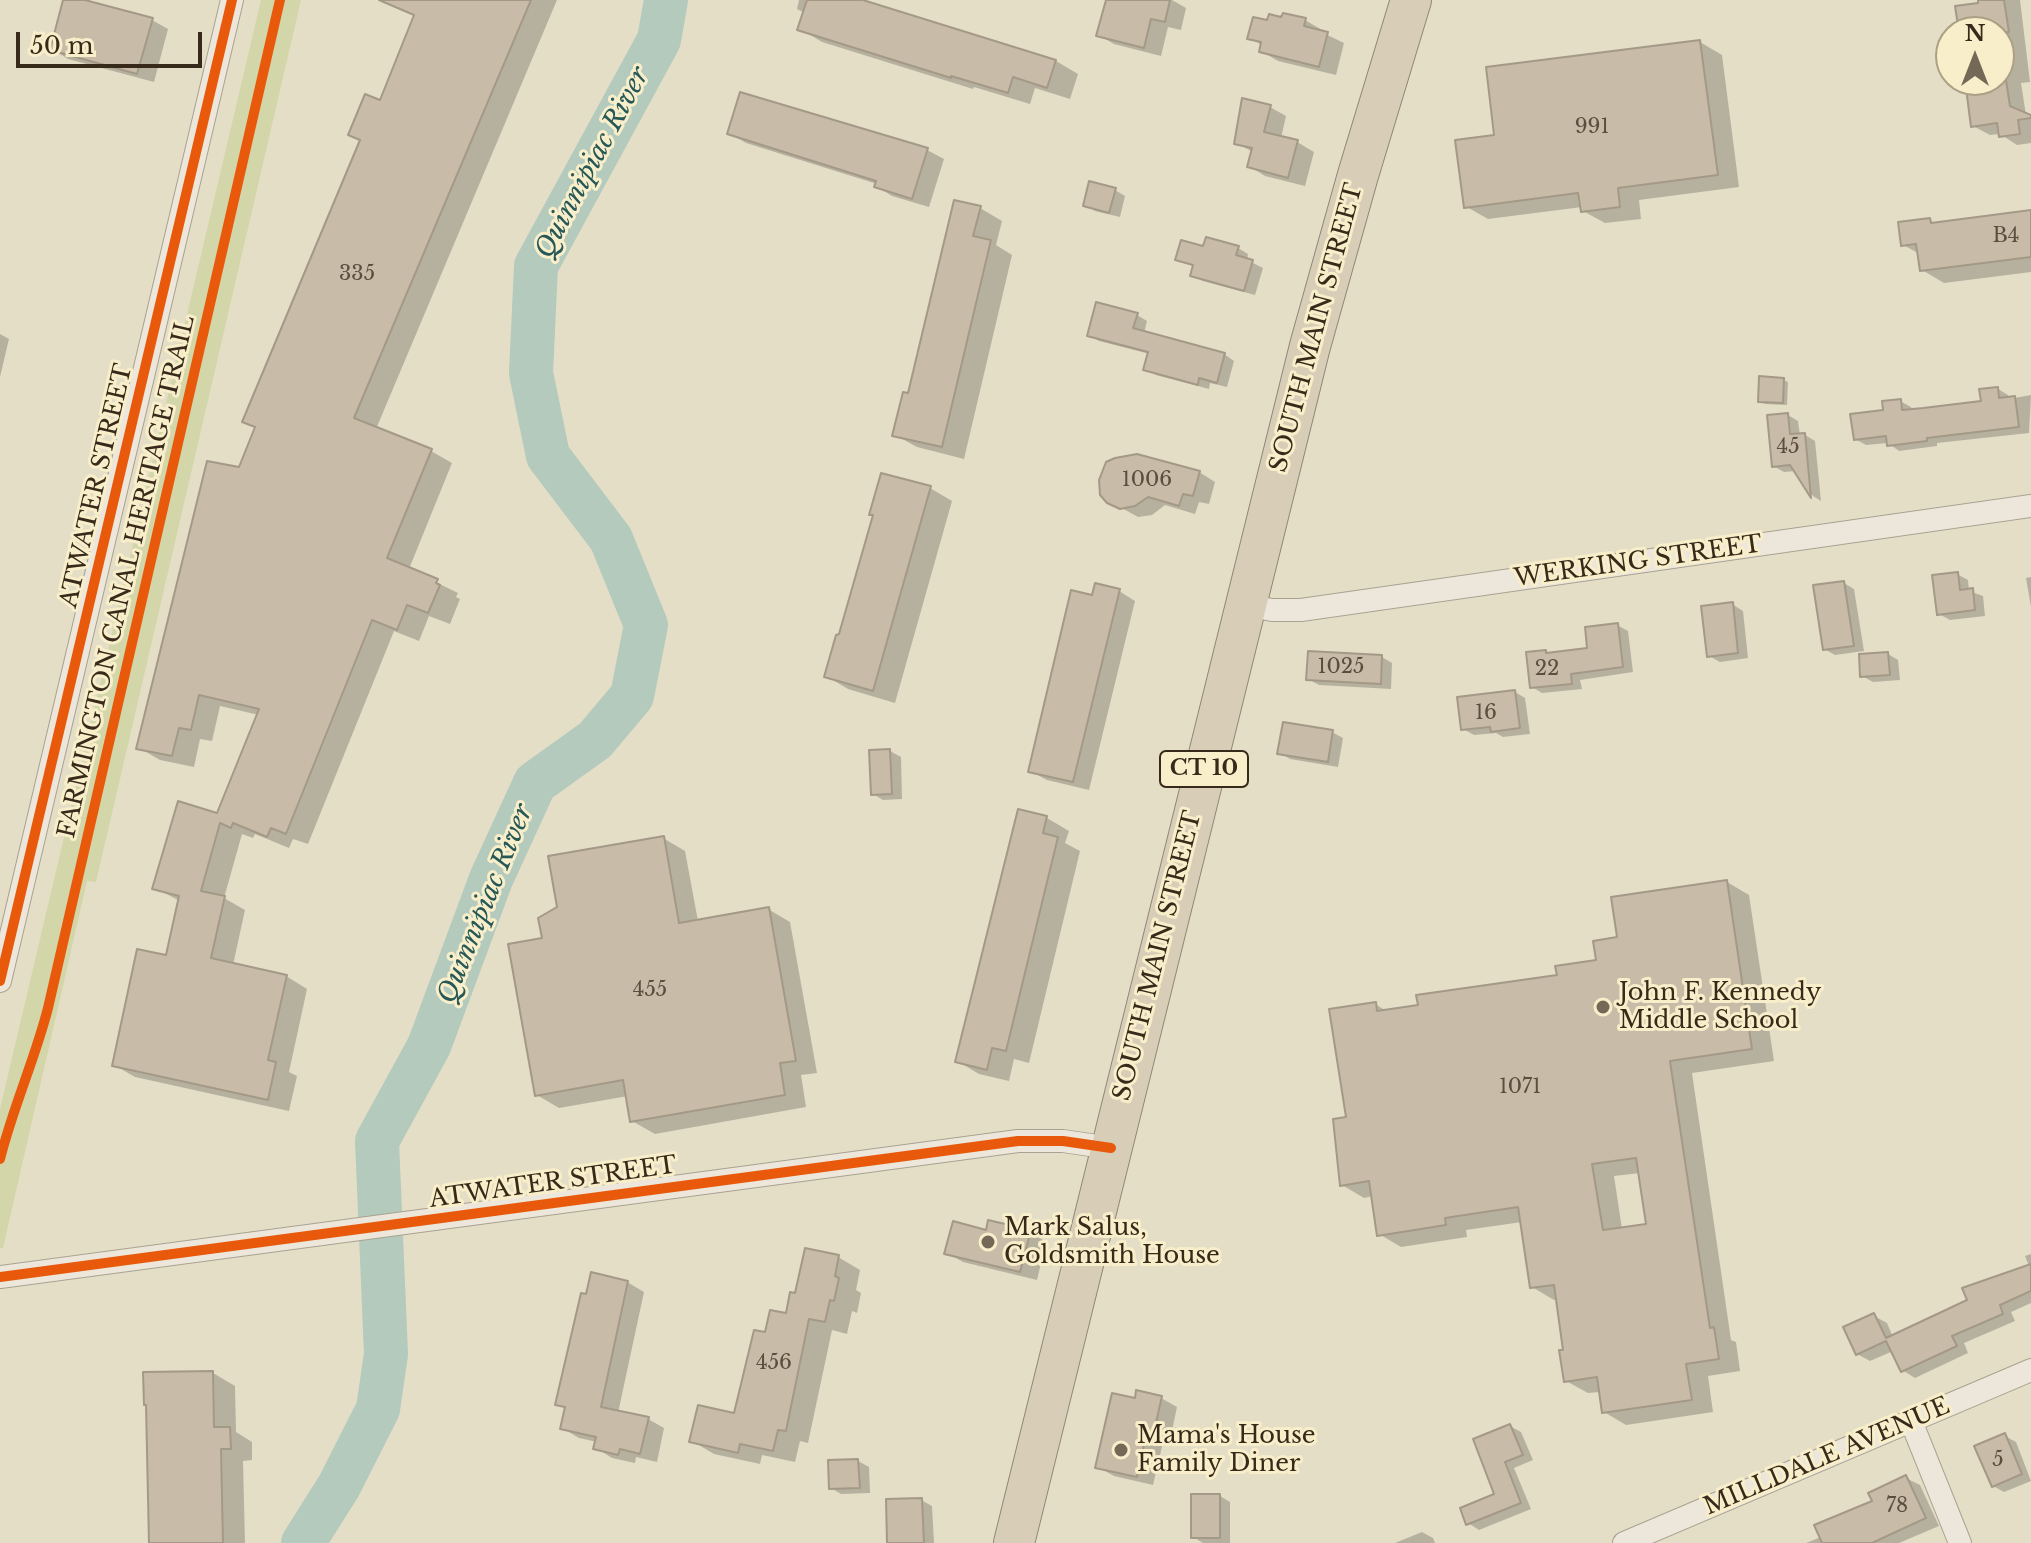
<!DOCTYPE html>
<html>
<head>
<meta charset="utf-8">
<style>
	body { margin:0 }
	#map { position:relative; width:2031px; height:1543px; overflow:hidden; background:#e4dec7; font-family:"Libre Baskerville",serif }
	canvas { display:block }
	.north { position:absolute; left:1935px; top:16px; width:80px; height:80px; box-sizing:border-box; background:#f8eeca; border:2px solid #aba084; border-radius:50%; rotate:0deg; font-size:22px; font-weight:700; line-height:32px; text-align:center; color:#372a1a }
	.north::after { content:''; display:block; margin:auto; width:28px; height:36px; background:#746957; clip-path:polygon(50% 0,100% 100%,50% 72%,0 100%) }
	.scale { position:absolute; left:16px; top:32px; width:186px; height:36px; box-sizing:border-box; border:4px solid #372a1a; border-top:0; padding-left:10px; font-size:24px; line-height:28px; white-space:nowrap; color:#372a1a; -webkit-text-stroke:6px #f8eeca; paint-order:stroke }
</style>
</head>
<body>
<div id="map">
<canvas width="2031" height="1543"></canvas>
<div class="north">N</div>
<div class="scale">50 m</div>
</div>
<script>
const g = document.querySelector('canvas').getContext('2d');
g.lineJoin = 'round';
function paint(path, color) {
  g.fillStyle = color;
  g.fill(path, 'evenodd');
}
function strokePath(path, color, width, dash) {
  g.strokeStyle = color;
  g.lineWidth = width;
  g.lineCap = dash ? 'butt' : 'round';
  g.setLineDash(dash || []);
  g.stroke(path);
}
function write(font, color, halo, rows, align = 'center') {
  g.font = font + ' "Libre Baskerville",serif';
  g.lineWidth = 6;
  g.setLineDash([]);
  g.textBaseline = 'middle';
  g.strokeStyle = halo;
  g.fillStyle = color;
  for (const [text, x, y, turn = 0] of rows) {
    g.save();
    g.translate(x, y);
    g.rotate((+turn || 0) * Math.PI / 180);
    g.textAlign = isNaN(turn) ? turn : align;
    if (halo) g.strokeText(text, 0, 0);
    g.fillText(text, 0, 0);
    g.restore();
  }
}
paint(new Path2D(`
	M261 0H301L96 882 87 881 3 1248H0V1109Z`), '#d2d6a8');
paint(new Path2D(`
	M65 0H77L152 20 168 29 154 82 68 59 52 49Z
	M407 0H557L376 429 431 451 452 463 409 569 458 593 456 597 460 599 450 624 429 616 419 641 394 631 308 844 293 839 289 848 255 834 253 838 242 834 224 898 245 910 233 965 286 976 307 989 289 1072 297 1076 289 1111 135 1077 114 1065 168 957 180 901 155 888 218 815 259 715 220 706 212 741 200 739 194 767 160 760 139 748 240 470 416 17 403 9Z
	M799 0H857L1056 61 1078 74 1070 99 1035 88 1030 104 974 87 973 89 822 42 800 29 805 13 797 9Z
	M1121 0H1172L1186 8 1181 30 1168 27 1161 56 1114 44 1098 35Z
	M1980 0H2020L2030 82 2021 83 2026 115 2031 118V143L2017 145 2000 134 1990 135 1973 126 1967 80H1999V32H1961L1980 5Z
	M1305 20 1322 30 1321 32 1344 43 1336 75 1278 61 1261 51 1263 46 1250 38 1269 23Z
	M1700 42 1722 55 1739 187 1639 200 1641 219 1605 223 1583 211 1582 207 1488 219 1465 206 1496 137Z
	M1270 107 1286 116 1281 138 1297 142 1314 152 1305 186 1265 176 1249 166 1253 152 1236 143Z
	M729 133 927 150 944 159 929 207 892 196 876 186 877 184 746 143Z
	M1115 190 1125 196 1120 217 1095 211 1085 205Z
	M980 208 1002 221 996 245 1012 255 964 459 917 447 895 435Z
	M2031 212V272L1944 283 1922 270 1920 254 1903 245 1930 220 1937 225Z
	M1238 248 1248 254 1247 260 1263 268 1255 295 1203 281 1192 275 1195 267 1178 259 1205 249Z
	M1137 315 1147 321 1144 333 1224 354 1234 361 1227 387 1210 383 1209 389 1156 375 1146 369 1150 354 1099 341 1089 335Z
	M0 334 9 339 0 377Z
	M1783 380 1788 382 1787 405 1765 404 1760 401Z
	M1998 389 2008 395 2009 399 2031 395 2029 433 1937 443V446L1899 451 1888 443 1866 445 1855 439 1900 401 1911 407 1912 411 1983 403Z
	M1788 415 1798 421 1800 436 1805 435 1815 441 1821 501 1813 496 1796 471 1784 472 1773 466Z
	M1199 472 1215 482 1209 504 1199 502 1195 514 1165 505 1152 515 1138 517 1109 501Z
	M930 488 952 501 895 703 848 689 826 676Z
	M1957 574 1968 580 1969 591 1983 596 1985 616 1950 620 1939 614Z
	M2031 577V607L2026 578Z
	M1844 583 1854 589 1864 651 1835 655 1824 649Z
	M1119 591 1135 601 1089 790 1047 780 1030 771 1094 597Z
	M1732 604 1743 611 1748 658 1720 662 1709 656Z
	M1617 625 1628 631 1633 672 1580 680 1582 689 1542 693 1532 687 1545 652 1550 655 1590 649Z
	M1888 654 1898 660 1900 680 1873 682 1862 676Z
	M1382 657 1392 663 1391 689 1319 685 1308 679Z
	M1515 692 1525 698 1530 734 1503 737 1496 733 1474 735 1463 729Z
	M1332 732 1343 738 1338 767 1290 759 1280 753Z
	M890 751 901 757 902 799 883 800 873 794Z
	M1047 818 1069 831 1065 843 1080 851 1029 1063 1014 1059 1009 1081 979 1074 957 1061Z
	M663 838 685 851 698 921 768 909 790 922 817 1073 801 1075 806 1107 655 1134 632 1121 628 1096 559 1108 537 1095 544 940Z
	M1727 882 1749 895 1774 1061 1692 1073 1731 1340 1736 1342 1740 1371 1708 1376 1713 1412 1626 1425 1604 1412 1601 1392 1588 1393 1566 1381V1352L1558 1299 1554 1300 1532 1287 1522 1222 1466 1230 1467 1237 1401 1247 1379 1234 1373 1196 1364 1198 1342 1185 1348 1119 1375 1004 1388 1012 1559 976 1598 962 1619 939ZM1640 1173 1648 1225 1622 1229 1614 1176Z
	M987 1232H1030L1046 1242 1037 1280 963 1262 947 1253Z
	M2031 1254V1303L2011 1312 2015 1321 1964 1343 1968 1353 1915 1378 1902 1370 1893 1351 1870 1361 1857 1354 1874 1316 1887 1323 1893 1337 1970 1301 2029 1266 2025 1256Z
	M838 1257 860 1270 856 1290 861 1293 857 1313 852 1311 847 1334 832 1330 808 1443 800 1441 795 1462 762 1455 760 1464 714 1454 692 1441 736 1415 766 1334 787 1316 796 1296Z
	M627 1282 644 1292 618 1413 648 1419 664 1428 657 1462 636 1457 635 1463 612 1458 596 1448 597 1442 579 1438 562 1428 566 1409 558 1404Z
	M213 1373 235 1386 236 1432 252 1442V1460L243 1461 245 1543H151Z
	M1161 1398 1177 1407 1170 1440 1164 1438 1153 1485 1114 1476 1098 1467 1136 1400Z
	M1510 1426 1521 1432 1533 1460 1514 1468 1531 1509 1479 1530 1468 1523 1497 1495Z
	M2005 1436 2016 1442 2031 1481 2004 1492 1993 1486Z
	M858 1461 869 1467 870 1493 841 1494 831 1488Z
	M1906 1478 1920 1485 1939 1526 1899 1543H1806L1821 1537 1874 1502Z
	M1220 1496 1230 1502V1543H1203L1193 1537Z
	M921 1500 932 1506 934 1543H889Z
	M1422 1532 1433 1538 1435 1543H1395Z`), '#0003');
strokePath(new Path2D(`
	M303 1543 339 1486 378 1409 386 1354 377 1141 429 1046 491 879 535 783 595 740 632 696 646 625 611 539 548 456 531 373 536 266 659 40 666 0`), '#b4cabd', 44);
const building = new Path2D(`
	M63 0H85L153 18 137 74 50 50Z
	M379 0H531L354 418 432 449 387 558 438 579 436 583 440 585 428 613 407 605 397 630 372 620 286 834 271 828 267 837 233 823 231 828 220 823 201 891 225 896 211 958 287 975 268 1060 276 1062 268 1100 112 1066 137 949 166 955 179 896 152 889 178 801 217 813 259 709 199 695 191 730 179 728 172 756 136 749 207 461 239 467 255 427 242 422 360 140 348 135 365 94 380 100 414 15Z
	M807 0H863L1056 60 1047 88 1013 77 1008 93 951 76V78L797 30Z
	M1106 0H1170L1165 22 1151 19 1144 48 1096 36Z
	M1978 0H2004L2009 32H1959L1955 6 1978 3Z
	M1283 13 1306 18 1304 26 1328 32 1319 67 1259 52 1261 42 1247 39 1253 17 1267 20 1269 14 1281 17Z
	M1700 40 1718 175 1618 188 1620 207 1581 212 1578 193 1464 208 1455 140 1494 135 1486 67Z
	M1965 80H2006L2010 106 2031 115V118L2018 120 2020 134 1999 137 1997 123 1971 127Z
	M740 92 928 148 912 199 874 187 876 181 727 134Z
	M1242 98 1271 105 1264 132 1298 140 1288 178 1247 167 1252 148 1234 144Z
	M1089 181 1116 188 1109 213 1083 206Z
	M954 200 981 206 973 236 991 240 942 447 892 436 903 392 908 393Z
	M2031 210V257L1920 271 1916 244 1901 246 1898 222 1930 218 1931 223Z
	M1206 237 1239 246 1236 255 1253 260 1244 291 1190 276 1193 265 1175 260 1181 240 1203 246Z
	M1096 302 1138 313 1133 328 1225 353 1217 383 1199 378 1198 385 1143 370 1148 352 1087 336Z
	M1759 376 1784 378 1783 403 1758 402Z
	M1998 387 1999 398 2015 396 2019 427 1927 438V441L1887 446 1886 436 1854 440 1850 414 1883 410 1882 401 1901 399 1902 410 1923 408 1981 401 1979 389Z
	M1788 413 1790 434 1805 433 1811 498 1790 465 1772 467 1767 415Z
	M1137 454 1200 471 1193 496 1183 494 1179 506 1148 497 1135 506 1120 509 1107 503 1100 495 1099 480 1106 462 1115 458Z
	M881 473 931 486 873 691 824 677 836 635 839 634 873 515H869Z
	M1958 572 1960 590 1973 588 1975 610 1937 615 1932 575Z
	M1844 581 1854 646 1823 650 1813 585Z
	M1095 583 1120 589 1073 782 1028 772 1071 590 1092 595Z
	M1733 602 1738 653 1707 657 1701 606Z
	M1618 623 1623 667 1571 674 1572 684 1530 688 1526 652 1546 650V653L1587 648 1585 627Z
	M1308 651 1382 655 1381 684 1306 680Z
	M1888 652 1890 675 1860 677 1859 654Z
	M1515 690 1520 728 1491 732 1490 727 1461 730 1457 697Z
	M1283 722 1333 730 1328 762 1277 754Z
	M890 749 892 794 871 795 869 750Z
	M1018 809 1047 816 1043 833 1058 837 1006 1051 992 1048 987 1070 955 1062Z
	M664 836 679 923 769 907 796 1061 780 1063 785 1095 630 1122 623 1080 535 1096 508 944 542 938 538 918 557 907 548 856Z
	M1727 880 1752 1049 1670 1061 1710 1328 1714 1327 1719 1359 1686 1364 1692 1400 1602 1413 1597 1377 1564 1382 1559 1350H1563L1554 1285 1530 1288 1518 1207 1445 1218 1446 1225 1377 1236 1369 1181 1340 1186 1333 1119 1346 1117 1329 1009 1376 1002 1377 1011 1418 1005 1416 995 1557 975 1555 966 1596 960 1593 941 1617 937 1611 897ZM1636 1158 1646 1224 1603 1230 1592 1164Z
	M988 1220 1031 1230 1020 1272 944 1254 953 1221 986 1230Z
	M805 1248 839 1255 835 1276 839 1278 834 1301 830 1300 825 1322 809 1319 786 1431 778 1430 773 1451 740 1444 738 1453 689 1442 698 1405 734 1413 754 1330 765 1332 770 1310 786 1313 790 1292 795 1293Z
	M2031 1264V1291L2000 1305 2003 1314 1952 1336 1957 1346 1901 1372 1886 1341 1856 1355 1843 1327 1874 1313 1886 1338 1967 1300 1962 1288Z
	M591 1272 628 1281 601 1407 649 1417 640 1454 620 1449 618 1455 593 1449 596 1437 560 1429 565 1407 555 1405 581 1293 586 1294Z
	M213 1371 214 1427H230L231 1449H221L223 1543H149L146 1405H144L143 1372Z
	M1136 1390 1162 1396 1154 1432 1147 1430 1137 1477 1095 1468 1112 1393 1135 1398Z
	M1510 1424 1523 1455 1505 1462 1521 1503 1466 1525 1460 1508 1494 1494 1473 1439Z
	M2005 1433 2022 1474 1992 1487 1974 1446Z
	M858 1459 860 1488 829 1489 828 1460Z
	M1906 1475 1926 1518 1872 1543H1822L1814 1525 1872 1501 1868 1493Z
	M1191 1494H1220V1538H1191Z
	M922 1498 924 1543H887L886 1499Z`);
paint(building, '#c8bba7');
strokePath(building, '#a49987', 2);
const street = new Path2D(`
	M1245 605 1272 610H1301L2031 506
	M0 981 232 0
	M0 1277 1018 1141H1063L1111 1148
	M1911 1421 1960 1543
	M1624 1543 2031 1370`);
const highway = new Path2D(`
	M1014 1543 1310 346 1358 175 1411 0`);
strokePath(street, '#a9a291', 24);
strokePath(highway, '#8e8778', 42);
strokePath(street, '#ece7da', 22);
strokePath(highway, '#d8ceb8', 40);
strokePath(new Path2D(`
	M0 981 232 0
	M0 1159C13 1107 35 1059 48 1008L280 0
	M0 1277 1018 1141H1063L1111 1148`), '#e8590c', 10);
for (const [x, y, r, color] of [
	[1603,1007,8,"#746957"],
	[988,1242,8,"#746957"],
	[1121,1450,8,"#746957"]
]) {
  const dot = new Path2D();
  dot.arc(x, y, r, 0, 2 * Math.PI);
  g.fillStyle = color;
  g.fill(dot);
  strokePath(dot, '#f8eeca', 3);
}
write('20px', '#5b4e3d', null, [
	["991",1592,127],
	["B4",2006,236],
	["335",357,274],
	["45",1788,447],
	["1006",1147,480],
	["1025",1341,667],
	["22",1547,669],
	["16",1486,713],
	["455",650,990],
	["1071",1520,1087],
	["456",774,1363],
	["5",1998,1460],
	["78",1897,1506]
]);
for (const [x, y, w] of [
	[1204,769,88]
]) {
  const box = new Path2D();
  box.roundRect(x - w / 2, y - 18, w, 36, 6);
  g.fillStyle = '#f8eeca';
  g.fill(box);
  strokePath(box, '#372a1a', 2);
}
write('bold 22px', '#372a1a', null, [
	["CT 10",1204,769]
]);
write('24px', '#372a1a', '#f8eeca', [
	["SOUTH MAIN STREET",1317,328,-75],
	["ATWATER STREET",97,486,-77],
	["WERKING STREET",1638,562,-8],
	["FARMINGTON CANAL HERITAGE TRAIL",127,577,-77],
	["SOUTH MAIN STREET",1158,956,-76],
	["ATWATER STREET",553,1183,-8],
	["MILLDALE AVENUE",1827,1457,-23]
]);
write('24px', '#372a1a', '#f8eeca', [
	["John F. Kennedy",1619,993],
	["Middle School",1619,1021],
	["Mark Salus,",1004,1228],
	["Goldsmith House",1004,1256],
	["Mama's House",1137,1436],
	["Family Diner",1137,1464]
], 'left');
write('italic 26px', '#275858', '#f8eeca', [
	["Quinnipiac River",593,163,-62],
	["Quinnipiac River",486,904,-68]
]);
</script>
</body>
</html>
